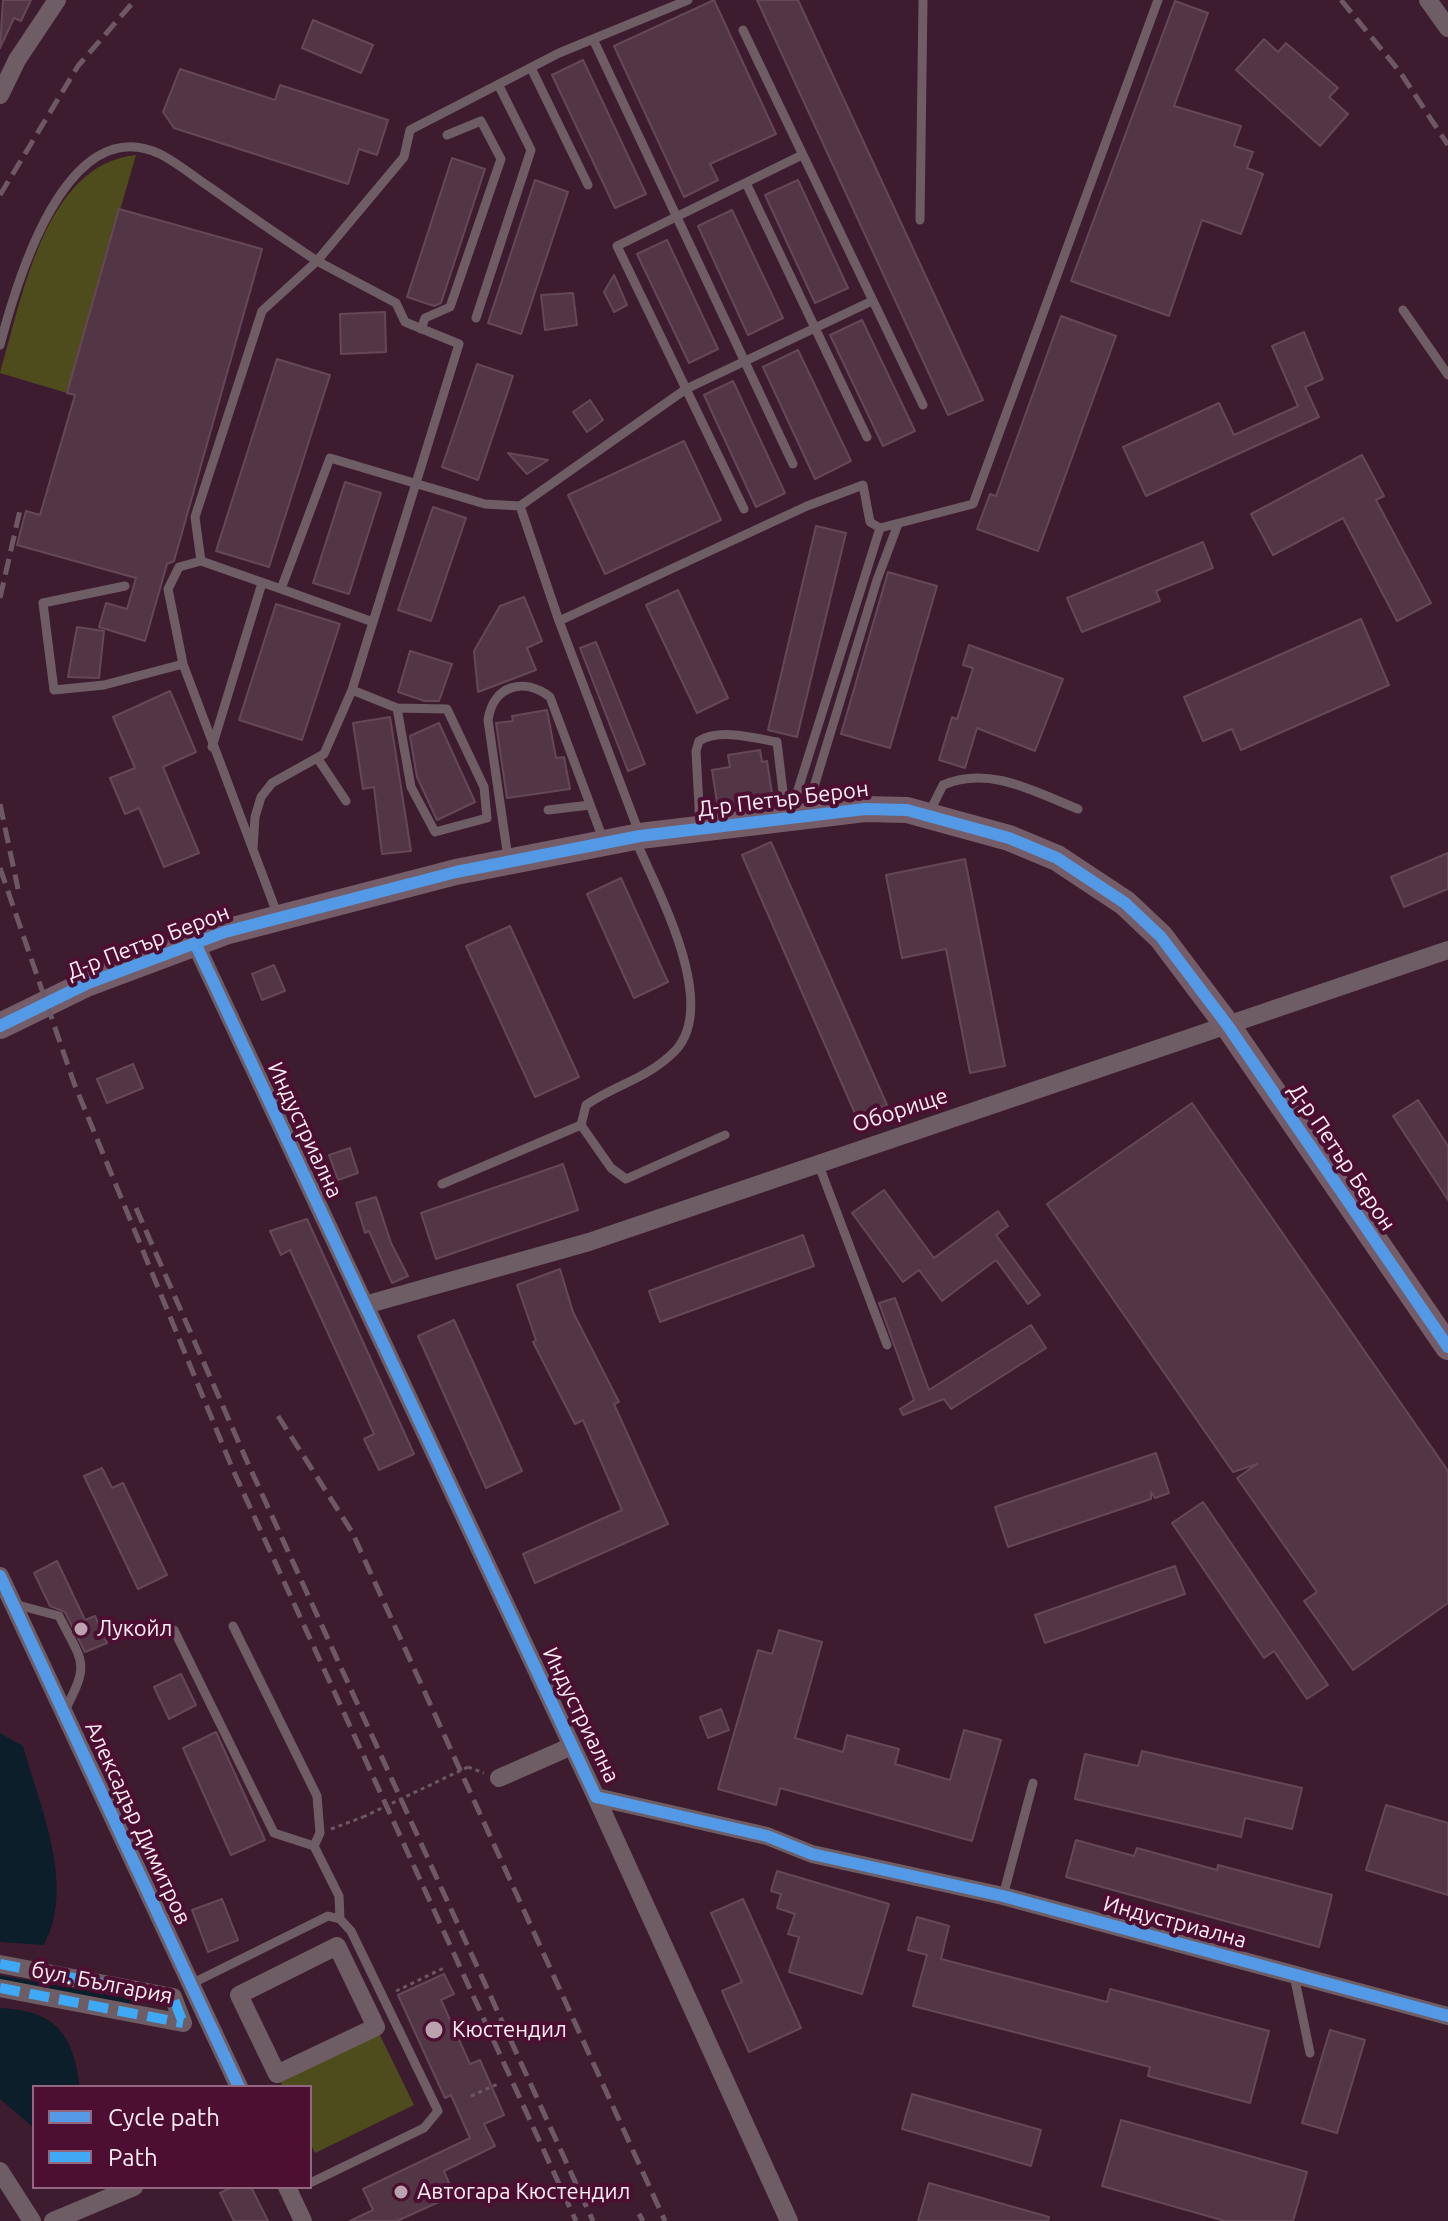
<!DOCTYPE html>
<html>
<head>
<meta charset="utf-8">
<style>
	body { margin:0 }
	#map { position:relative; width:1448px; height:2221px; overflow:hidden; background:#3e1c2f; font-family:Ubuntu,sans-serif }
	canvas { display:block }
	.legend { position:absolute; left:32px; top:2085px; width:280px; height:104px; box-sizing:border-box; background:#4c0e31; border:2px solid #93677f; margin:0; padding:10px 14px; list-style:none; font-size:24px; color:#fdecf3 }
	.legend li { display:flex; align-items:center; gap:16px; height:40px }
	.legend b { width:40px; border:2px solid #93677f }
</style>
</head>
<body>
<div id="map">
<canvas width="1448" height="2221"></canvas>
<ul class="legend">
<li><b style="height:10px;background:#5399e6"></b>Cycle path</li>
<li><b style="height:10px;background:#3fa9f5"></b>Path</li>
</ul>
</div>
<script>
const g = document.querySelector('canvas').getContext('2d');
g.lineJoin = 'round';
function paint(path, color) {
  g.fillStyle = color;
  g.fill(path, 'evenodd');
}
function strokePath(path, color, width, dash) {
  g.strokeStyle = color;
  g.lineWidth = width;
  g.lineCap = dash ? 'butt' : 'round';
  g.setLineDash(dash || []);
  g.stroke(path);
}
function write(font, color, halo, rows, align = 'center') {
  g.font = font + ' Ubuntu,sans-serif';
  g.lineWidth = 8;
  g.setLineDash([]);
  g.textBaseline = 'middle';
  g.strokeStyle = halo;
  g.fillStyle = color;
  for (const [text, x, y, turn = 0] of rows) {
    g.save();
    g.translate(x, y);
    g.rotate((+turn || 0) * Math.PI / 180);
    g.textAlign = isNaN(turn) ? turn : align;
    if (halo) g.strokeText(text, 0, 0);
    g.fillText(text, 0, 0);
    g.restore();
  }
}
paint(new Path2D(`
	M136 155 67 393 0 373C22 300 44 164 136 155Z
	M376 2027 414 2105 315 2153 310 2143V2087H283L277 2075Z`), '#4e4c1c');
paint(new Path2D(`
	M0 1733 23 1746C40 1807 76 1885 44 1945L0 1942Z
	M0 2008C56 2011 73 2033 80 2087H34V2128L0 2099Z`), '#0c1e29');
strokePath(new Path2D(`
	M0 1978 137 2002`), '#0c1e29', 5);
const building = new Path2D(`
	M3 0H31L21 21 14 18 0 48Z
	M714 0 776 134 710 164 718 180 684 197 614 46Z
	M757 0H798L983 400 948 415Z
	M1175 1 1208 13 1174 106 1241 126 1234 146 1253 152 1247 168 1263 174 1241 234 1202 220 1169 316 1071 281Z
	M313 20 373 45 361 73 302 48Z
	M1264 39 1278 52 1286 43 1338 88 1329 97 1348 114 1320 146 1236 70Z
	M583 60 646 194 615 208 552 75Z
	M180 69 275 100 280 85 388 120 377 155 359 149 348 184 174 128 163 112Z
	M452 158 485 169 441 303 434 306 407 297Z
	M535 180 568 192 521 334 488 323Z
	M798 180 848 288 815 303 765 195Z
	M119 209 262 249 174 561 167 564 145 641 99 627 106 603 127 609 136 578 17 545 26 511 40 515 75 395 67 393Z
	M732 210 783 318 748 335 698 226Z
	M667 240 718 349 689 363 637 254Z
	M614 275 627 305 614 312 604 292Z
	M573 293 577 325 545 330 541 295Z
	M385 312 386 352 341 354 340 314Z
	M1061 316 1116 336 1038 551 977 529 990 494 996 496Z
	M862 320 915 431 883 446 830 335Z
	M1304 332 1323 379 1305 387 1319 417 1146 496 1123 447 1219 403 1234 435 1298 406 1272 346Z
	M798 350 851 461 815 479 763 367Z
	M277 359 330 375 269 567 216 551Z
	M477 364 513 376 478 480 442 467Z
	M733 381 785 493 756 507 704 395Z
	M590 400 603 420 587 432 573 412Z
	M684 441 721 520 605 574 568 495Z
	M508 453 548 460 527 474Z
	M1362 455 1384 496 1376 500 1431 603 1397 621 1343 518 1273 555 1251 514Z
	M345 482 381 493 349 594 313 583Z
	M433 507 466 518 431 621 398 610Z
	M816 526 846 533 797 737 768 730Z
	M1203 542 1213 568 1156 591 1160 601 1082 632 1067 598Z
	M888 572 937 586 890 748 841 734Z
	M678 590 728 698 697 713 646 605Z
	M524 597 542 641 527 648 536 670 478 692 474 651 500 606Z
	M276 604 340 624 302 740 239 720Z
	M1361 619 1389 685 1241 750 1232 729 1203 741 1184 697Z
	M77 627 104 631 99 678 68 677Z
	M596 642 645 764 628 771 580 648Z
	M969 645 1063 679 1035 751 977 728 965 768 939 760 952 717 957 719 973 668 963 665Z
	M410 651 452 664 439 701H425L398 692Z
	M170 691 196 752 163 767 199 853 164 867 139 808 125 814 110 778 135 768 113 717Z
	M547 710 556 758 564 757 570 789 507 798 496 723 513 721 512 716Z
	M390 717 411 851 382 854 374 787 363 789 353 723Z
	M439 723 475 802 437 820 417 777 410 736Z
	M760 750 762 762 767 761 773 800 718 809 712 770 730 767 728 755Z
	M771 842 887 1105 857 1118 742 855Z
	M1448 853V889L1404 907 1391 877Z
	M965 859 1005 1066 970 1073 946 949 902 958 886 875Z
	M621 878 668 982 634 998 587 894Z
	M510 926 579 1077 535 1097 466 946Z
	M274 965 285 991 262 1000 252 974Z
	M133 1064 143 1088 107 1103 97 1079Z
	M1418 1100 1448 1146V1200L1393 1116Z
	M1192 1103 1448 1471V1603L1353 1670 1304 1601 1317 1592 1237 1478 1257 1464 1233 1472 1047 1204Z
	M350 1148 358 1173 338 1180 329 1155Z
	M563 1164 578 1210 436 1259 421 1213Z
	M884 1190 934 1258 998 1211 1008 1226 996 1235 1040 1295 1028 1304 996 1260 942 1301 919 1270 903 1282 852 1213Z
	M376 1197 391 1243 408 1276 392 1283 369 1231 365 1233 356 1203Z
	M307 1219 414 1454 379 1470 364 1439 374 1434 290 1250 281 1255 270 1231Z
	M803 1235 814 1266 660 1322 649 1291Z
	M560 1269 573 1312 619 1402 614 1404 668 1524 535 1583 523 1554 622 1510 583 1420 575 1424 533 1342 536 1340 517 1285Z
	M895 1298 929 1390 1031 1325 1046 1348 951 1409 944 1399 903 1415 900 1409 914 1400 879 1303Z
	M454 1320 522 1471 486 1488 418 1336Z
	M1156 1453 1169 1493 1155 1498 1151 1492V1499L1008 1547 995 1507Z
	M102 1468 112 1488 123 1483 167 1575 138 1589 84 1476Z
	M1203 1502 1328 1685 1307 1699 1274 1651 1264 1658 1172 1523Z
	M57 1561 85 1620 95 1616 107 1643 85 1652 65 1612 50 1606 34 1573Z
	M1175 1566 1185 1594 1045 1643 1035 1615Z
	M779 1630 822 1642 795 1738 843 1752 847 1735 899 1749 895 1764 950 1780 964 1730 1001 1740 972 1841 780 1788 776 1805 718 1789 758 1650 772 1654Z
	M181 1674 196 1705 169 1719 154 1687Z
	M721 1709 729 1730 708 1738 700 1717Z
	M216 1732 265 1840 231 1855 183 1748Z
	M1142 1751 1302 1788 1292 1829 1245 1818 1241 1837 1075 1799 1085 1754 1138 1766Z
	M1386 1805 1448 1823V1895L1366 1870Z
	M1076 1840 1134 1856 1137 1848 1217 1870 1218 1865 1332 1895 1319 1947 1066 1877Z
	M777 1871 889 1904 862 1994 789 1972 799 1937 788 1934 795 1914 777 1908 781 1894 771 1891Z
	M222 1899 238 1940 208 1952 192 1910Z
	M743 1899 801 2028 749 2052 722 1991 742 1982 711 1913Z
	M917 1917 949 1926 941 1959 1107 2002 1110 1989 1269 2031 1250 2103 1148 2076 1150 2067 913 2006 927 1955 908 1950Z
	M444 1974 454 1994 441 2000 470 2064 480 2060 504 2115 484 2124 495 2146 444 2171 452 2190 439 2196 441 2201 397 2221H350L373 2210 363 2189 470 2138 451 2095 445 2098 398 1995Z
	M1330 2030 1365 2040 1337 2133 1302 2123Z
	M912 2094 1041 2130 1031 2166 902 2129Z
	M1121 2120 1307 2172 1293 2221H1225L1102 2186Z
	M929 2183 1049 2217 1048 2221H918Z
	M232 2187H251L268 2221H234L220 2193Z`);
paint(building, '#523646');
strokePath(building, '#654857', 2);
strokePath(new Path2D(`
	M468 1767 484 1773
	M331 1829 363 1817
	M396 1991 446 1967
	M471 2096 500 2083`), '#6c5862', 3, [4, 4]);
strokePath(new Path2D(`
	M743 30 923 405
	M593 39 793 464
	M532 70 588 185
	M746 183 867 437
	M920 220 923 0
	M1403 310 1448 375
	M476 318 531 150 499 86
	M421 329 425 318 450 307 501 159 481 121 447 135
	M0 345C16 284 66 109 160 154 178 163 194 177 211 188 246 213 281 237 317 261L262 311 195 517 201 561 281 589 330 458 485 504 520 506 686 389 872 301
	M520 506 559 621 807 506 863 485 870 522 880 528 973 504 1158 0
	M744 509 617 246 802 155
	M201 561 179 567 168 589 183 664 278 916
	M125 586 43 603 54 690 104 685 183 664
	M281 589 373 622
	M559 621 640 835
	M397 708 411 787 435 832 487 818 484 787 447 709 397 708 352 690 459 344 405 322 396 303 317 261 404 157 410 130 559 53 688 0
	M212 747 262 583
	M318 759 346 801
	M548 810 590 805
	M806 813 877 580 898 524
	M790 815 880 528
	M928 815 943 785C989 765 1035 792 1078 809
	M700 825 696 751 699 741C719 728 755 738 777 742L786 817
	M636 841C657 890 720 1004 675 1051 647 1079 617 1084 586 1105L581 1125 611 1168 626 1179 725 1135
	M253 849 255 817 261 797 272 783 324 754 352 690
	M508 858 488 720C493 685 524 677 550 697L603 839
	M818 1163 887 1345
	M442 1184 581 1125
	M14 1604 59 1616C84 1665 90 1662 64 1712
	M233 1626 317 1796 320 1833 314 1846 339 1896 340 1919
	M174 1630 274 1833 314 1846
	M1003 1896 1033 1783
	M1294 1975 1310 2053
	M191 1984 328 1916 340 1919 351 1931 438 2111 424 2128 310 2183`), '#6f5d65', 9);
strokePath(new Path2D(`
	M1428 0 1448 28
	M0 95 17 60 57 0
	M195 943 596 1797 767 1836 812 1854 1003 1896 1448 2016
	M365 1305 589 1242 1448 950
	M0 1576 239 2087
	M499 1778 572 1746
	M596 1797 789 2221
	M337 1946 376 2027 277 2074 239 1995Z
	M0 1964 173 1997 183 2023
	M0 1988 183 2023
	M0 2171 32 2221
	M287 2187 303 2221
	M53 2221 134 2187`), '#6f5d65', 18);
strokePath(new Path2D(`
	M0 1026 86 984 225 932 456 872 640 836 865 809 907 810 1009 838 1057 858 1125 903 1161 937 1228 1026 1448 1347`), '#745d68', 26);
strokePath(new Path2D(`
	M1341 0 1400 72 1448 145
	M0 195 78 66 135 0
	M0 598 20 510
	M0 804 18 889
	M0 868 74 1083 233 1470 576 2221
	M136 1208 246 1459 593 2221
	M278 1416 352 1532 665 2221
	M639 2214 643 2221`), '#6f5865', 5, [16, 8]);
strokePath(new Path2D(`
	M363 1817 468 1767`), '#6c5862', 3, [4, 4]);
strokePath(new Path2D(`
	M0 1964 173 1997 183 2023
	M0 1988 183 2023`), '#3fa9f5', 10, [20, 10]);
strokePath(new Path2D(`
	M195 943 596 1797 767 1836 812 1854 1003 1896 1448 2016
	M0 1026 86 984 225 932 456 872 640 836 865 809 907 810 1009 838 1057 858 1125 903 1161 937 1228 1026 1448 1347
	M0 1576 239 2087`), '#5399e6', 12);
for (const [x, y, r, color] of [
	[81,1629,8,"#baa3ae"],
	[434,2030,10,"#baa3ae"],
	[401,2192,8,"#baa3ae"]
]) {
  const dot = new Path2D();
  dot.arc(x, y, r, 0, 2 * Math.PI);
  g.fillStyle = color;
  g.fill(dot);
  strokePath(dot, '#4c0e31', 3);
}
write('22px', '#fdecf3', '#4c0e31', [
	["Д-р Петър Берон",783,799,-7],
	["Д-р Петър Берон",148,942,-21],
	["Оборище",900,1110,-18],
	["Индустриална",305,1130,65],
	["Д-р Петър Берон",1342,1157,56],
	["Индустриална",581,1715,64],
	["Алексадър Димитров",138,1823,65],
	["Индустриална",1175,1922,15],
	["бул. България",102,1983,11]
]);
write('22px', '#fdecf3', '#4c0e31', [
	["Лукойл",97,1629],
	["Кюстендил",452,2030],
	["Автогара Кюстендил",417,2192]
], 'left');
</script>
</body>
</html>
